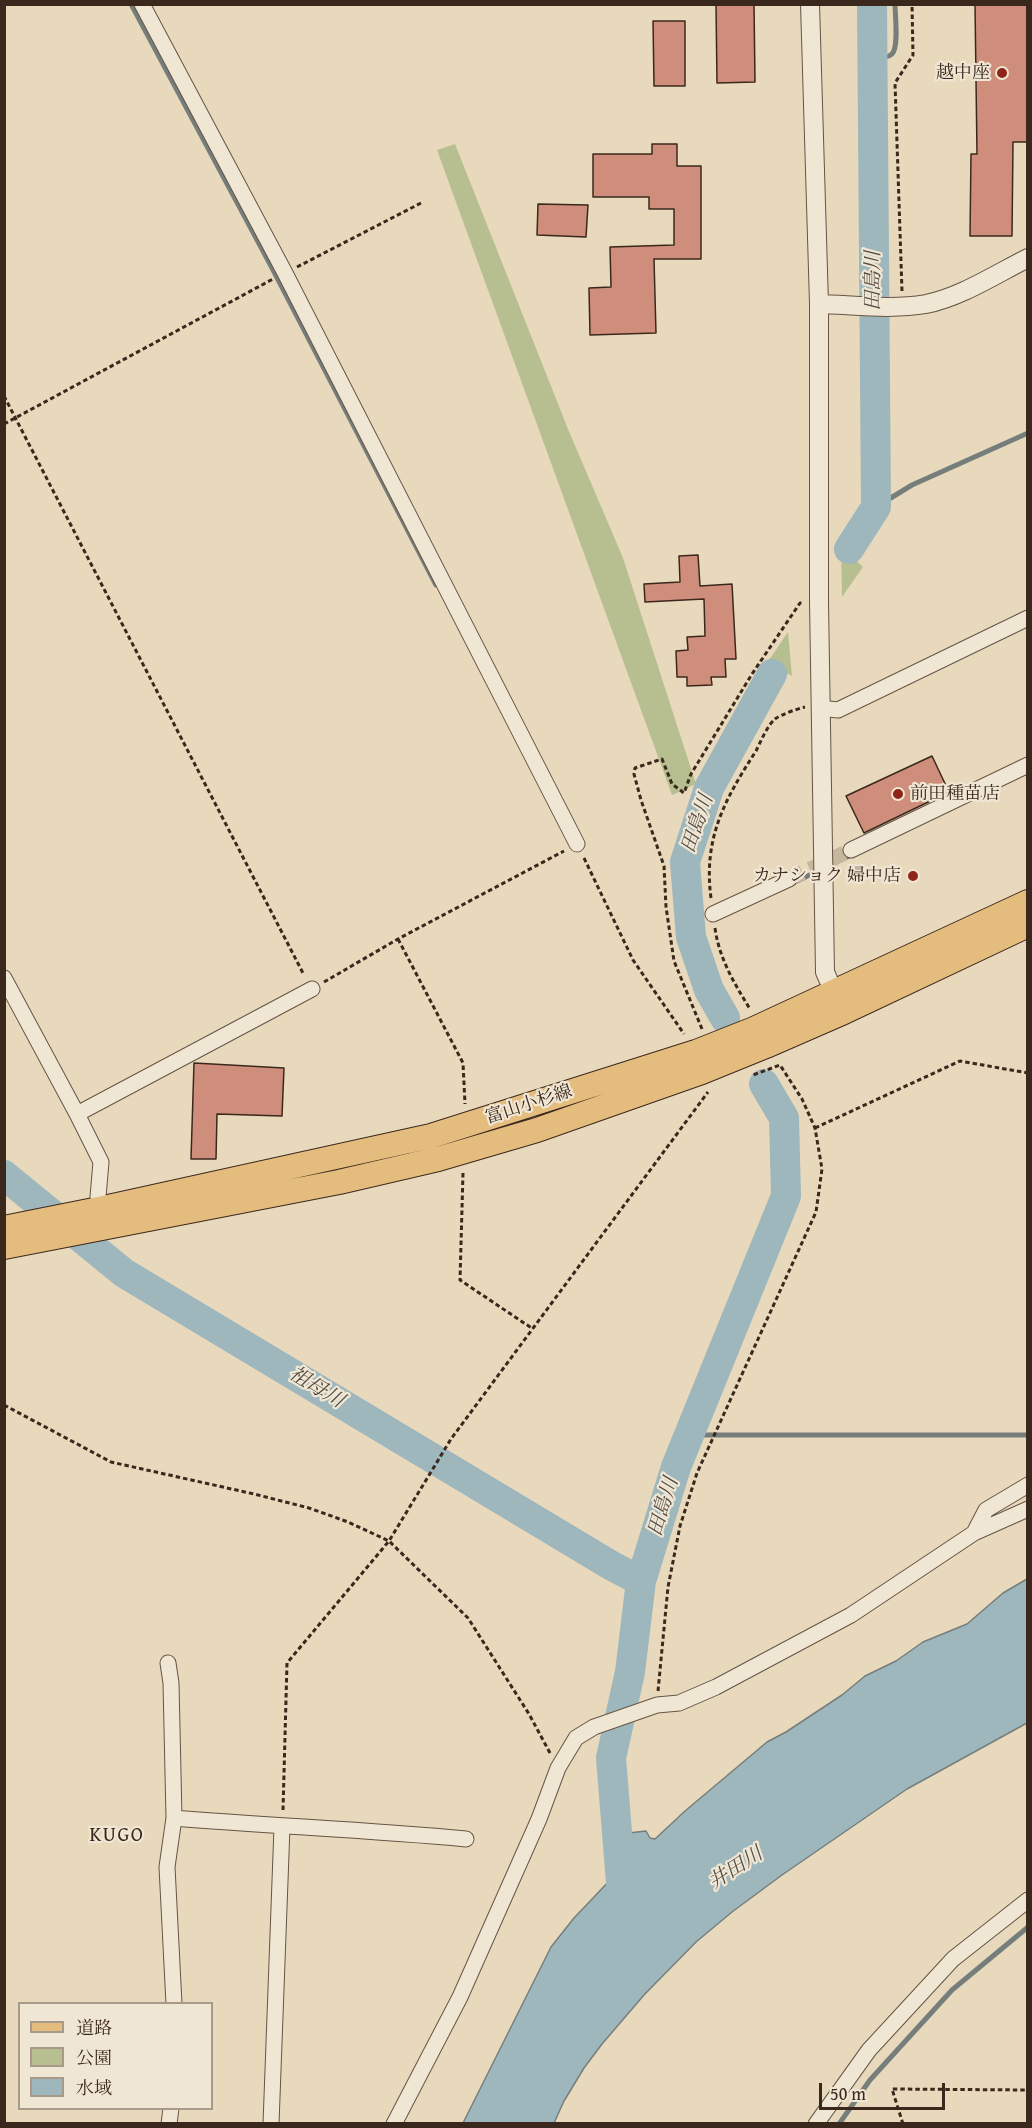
<!DOCTYPE html>
<html>
<head>
<meta charset="utf-8">
<style>
	body { margin:0 }
	#map { position:relative; width:1032px; height:2128px; overflow:hidden; background:#e8d9bd; font-family:"Gentium Book Plus","Noto Serif JP",serif }
	canvas { display:block }
	.frame { position:absolute; inset:0; border:6px solid #3b281c; pointer-events:none }
	.legend { position:absolute; left:18px; top:2002px; width:195px; height:108px; box-sizing:border-box; background:#f0e6d4; border:2px solid #a89a8a; margin:0; padding:8px 10px; list-style:none; font-size:18px; color:#3b281c }
	.legend li { display:flex; align-items:center; gap:12px; height:30px }
	.legend b { width:30px; border:2px solid #a89a8a }
	.scale { position:absolute; left:819px; top:2083px; width:126px; height:27px; box-sizing:border-box; border:3px solid #3b281c; border-top:0; padding-left:8px; font-size:18px; line-height:21px; white-space:nowrap; color:#3b281c; -webkit-text-stroke:4px #f0e6d4; paint-order:stroke }
</style>
</head>
<body>
<div id="map">
<canvas width="1032" height="2128"></canvas>
<div class="frame"></div>
<ul class="legend">
<li><b style="height:8px;background:#e4bc7e"></b>道路</li>
<li><b style="height:16px;background:#b7bf90"></b>公園</li>
<li><b style="height:16px;background:#9db7bc"></b>水域</li>
</ul>
<div class="scale">50 m</div>
</div>
<script>
const g = document.querySelector('canvas').getContext('2d');
g.lineJoin = 'round';
function paint(path, color) {
  g.fillStyle = color;
  g.fill(path, 'evenodd');
}
function strokePath(path, color, width, dash) {
  g.strokeStyle = color;
  g.lineWidth = width;
  g.lineCap = dash ? 'butt' : 'round';
  g.setLineDash(dash || []);
  g.stroke(path);
}
function write(font, color, halo, rows, align = 'center') {
  g.font = font + ' "Gentium Book Plus","Noto Serif JP",serif';
  g.lineWidth = 4.5;
  g.setLineDash([]);
  g.textBaseline = 'middle';
  g.strokeStyle = halo;
  g.fillStyle = color;
  for (const [text, x, y, turn = 0] of rows) {
    g.save();
    g.translate(x, y);
    g.rotate((+turn || 0) * Math.PI / 180);
    g.textAlign = isNaN(turn) ? turn : align;
    if (halo) g.strokeText(text, 0, 0);
    g.fillText(text, 0, 0);
    g.restore();
  }
}
paint(new Path2D(`
	M455 144 568 429 623 558 696 784 672 795 437 150Z
	M841 546 863 567 842 597Z
	M788 632 792 676 767 663Z`), '#b7bf90');
const water = new Path2D(`
	M1027 1579V1723L907 1789 782 1875 732 1912 696 1942 644 1995 602 2044 584 2068 564 2101 554 2123H463L551 1947 574 1918 613 1877 616 1867 620 1834 646 1831 650 1838 655 1839 685 1811 767 1742 786 1732 842 1695 865 1676 896 1661 923 1642 967 1624 1003 1593Z`);
paint(water, '#9db7bc');
strokePath(water, '#767e7c', 1.5);
strokePath(new Path2D(`
	M131 4 271 266 436 585
	M873 58C879 58 888 58 892 54 899 47 895 15 895 4
	M876 507 912 485 1028 433
	M791 884 853 854
	M690 1435H1028
	M839 2124 870 2080 952 1990 1028 1927`), '#767e7c', 5);
strokePath(new Path2D(`
	M849 549 876 507 872 4
	M725 1018 709 990 691 937 685 862 709 788 772 674
	M4 1175 124 1273 612 1566 641 1581
	M622 1895 611 1758 630 1672 641 1581 676 1467 786 1196 784 1118 764 1084`), '#9db7bc', 30);
const building = new Path2D(`
	M716 4H754L755 82 717 83Z
	M975 4H1028V142H1013L1012 236H970L971 154H977Z
	M653 21H685V86H654Z
	M652 144H677V166H701V259H654L656 333 590 335 589 288 611 287 610 247 674 245V209H649V197H593V154H652Z
	M538 204 588 205 586 237 537 235Z
	M698 555 700 586 732 584 736 659H725L726 677H711L712 685 687 686V677H677L676 651 688 650 687 637 705 636 704 599 645 602 644 584 680 582 679 556Z
	M932 756 949 792 864 833 846 796Z
	M194 1063 284 1068 282 1116 217 1114 216 1159H191Z`);
paint(building, '#ce8e7b');
strokePath(building, '#3b281c', 1.5);
strokePath(new Path2D(`
	M789 879 851 850`), '#c5b69d', 15, [15, 8]);
const minor = new Path2D(`
	M142 4 285 273 577 844
	M820 708 838 710 1028 618
	M851 850 1028 765
	M713 914 789 879
	M4 978 77 1114
	M99 1209 98 1197 101 1162 77 1114 312 989
	M974 1533 986 1510 1028 1485
	M168 1663 171 1683 174 1818 167 1867 174 2004
	M174 1818C271 1826 369 1830 466 1839
	M169 2124 171 2108
	M271 2124 282 1827
	M394 2124 460 1997 539 1819 558 1768 576 1738 594 1727 657 1705 679 1703 716 1687 851 1615 974 1533 1028 1509
	M816 2124 869 2050 953 1959 1028 1900`);
const tertiary = new Path2D(`
	M810 4 819 304V602L825 972 838 1002
	M819 304C854 305 892 310 926 304 961 297 996 274 1028 258`);
const primary = new Path2D(`
	M4 1228 99 1209 431 1136 696 1052 754 1029 1028 902
	M4 1247 339 1182 438 1159 537 1130 702 1072 766 1046 844 1012 1028 925`);
strokePath(minor, '#665444', 17);
strokePath(tertiary, '#665444', 20);
strokePath(primary, '#3b281c', 26);
strokePath(new Path2D(`
	M297 267 421 203
	M902 291 895 83 913 55 912 4
	M4 396 304 975
	M4 424 273 279
	M584 858 633 960 684 1034
	M711 898C703 838 725 799 756 751 761 741 767 726 775 719 782 714 797 709 805 707
	M715 928C719 958 734 983 750 1009
	M398 939 463 1063 465 1104
	M324 982 398 939 564 851
	M702 1029 674 961 666 907 664 866 641 800 634 774 635 768 662 759 672 784 684 793 691 774 752 674 800 603H803
	M815 1128 960 1061 1028 1073
	M463 1173 460 1280 533 1329
	M4 1405 111 1462 254 1494 309 1508 348 1522 389 1541 468 1618 529 1714 550 1753
	M658 1691 668 1587 680 1526 697 1473 816 1212 822 1169 815 1128 802 1099 780 1065 753 1075
	M283 1810 287 1663 389 1541 451 1439 708 1092
	M903 2124 892 2089 1028 2090`), '#3b281c', 3, [4.5, 3]);
strokePath(minor, '#f0e6d4', 15);
strokePath(tertiary, '#f0e6d4', 18);
strokePath(primary, '#e4bc7e', 24);
for (const [x, y, r, color] of [
	[1002,73,6,"#8f2418"],
	[898,794,6,"#8f2418"],
	[913,876,6,"#8f2418"]
]) {
  const dot = new Path2D();
  dot.arc(x, y, r, 0, 2 * Math.PI);
  g.fillStyle = color;
  g.fill(dot);
  strokePath(dot, '#f0e6d4', 2);
}
write('18px', '#3b281c', '#f0e6d4', [
	["越中座",990,73],
	["前田種苗店",910,794,"left"],
	["カナショク 婦中店",901,876]
], 'right');
write('18px', '#3b281c', '#f0e6d4', [
	["富山小杉線",529,1105,-18]
]);
write('italic 20px', '#544c44', '#f0e6d4', [
	["田島川",874,281,-90],
	["田島川",698,824,-71],
	["祖母川",316,1388,31],
	["田島川",664,1507,-73],
	["井田川",736,1869,-33]
]);
g.letterSpacing = '1.5px';
write('20px', '#3b281c', '#f0e6d4', [
	["KUGO",117,1836]
]);
g.letterSpacing = '0px';
</script>
</body>
</html>
